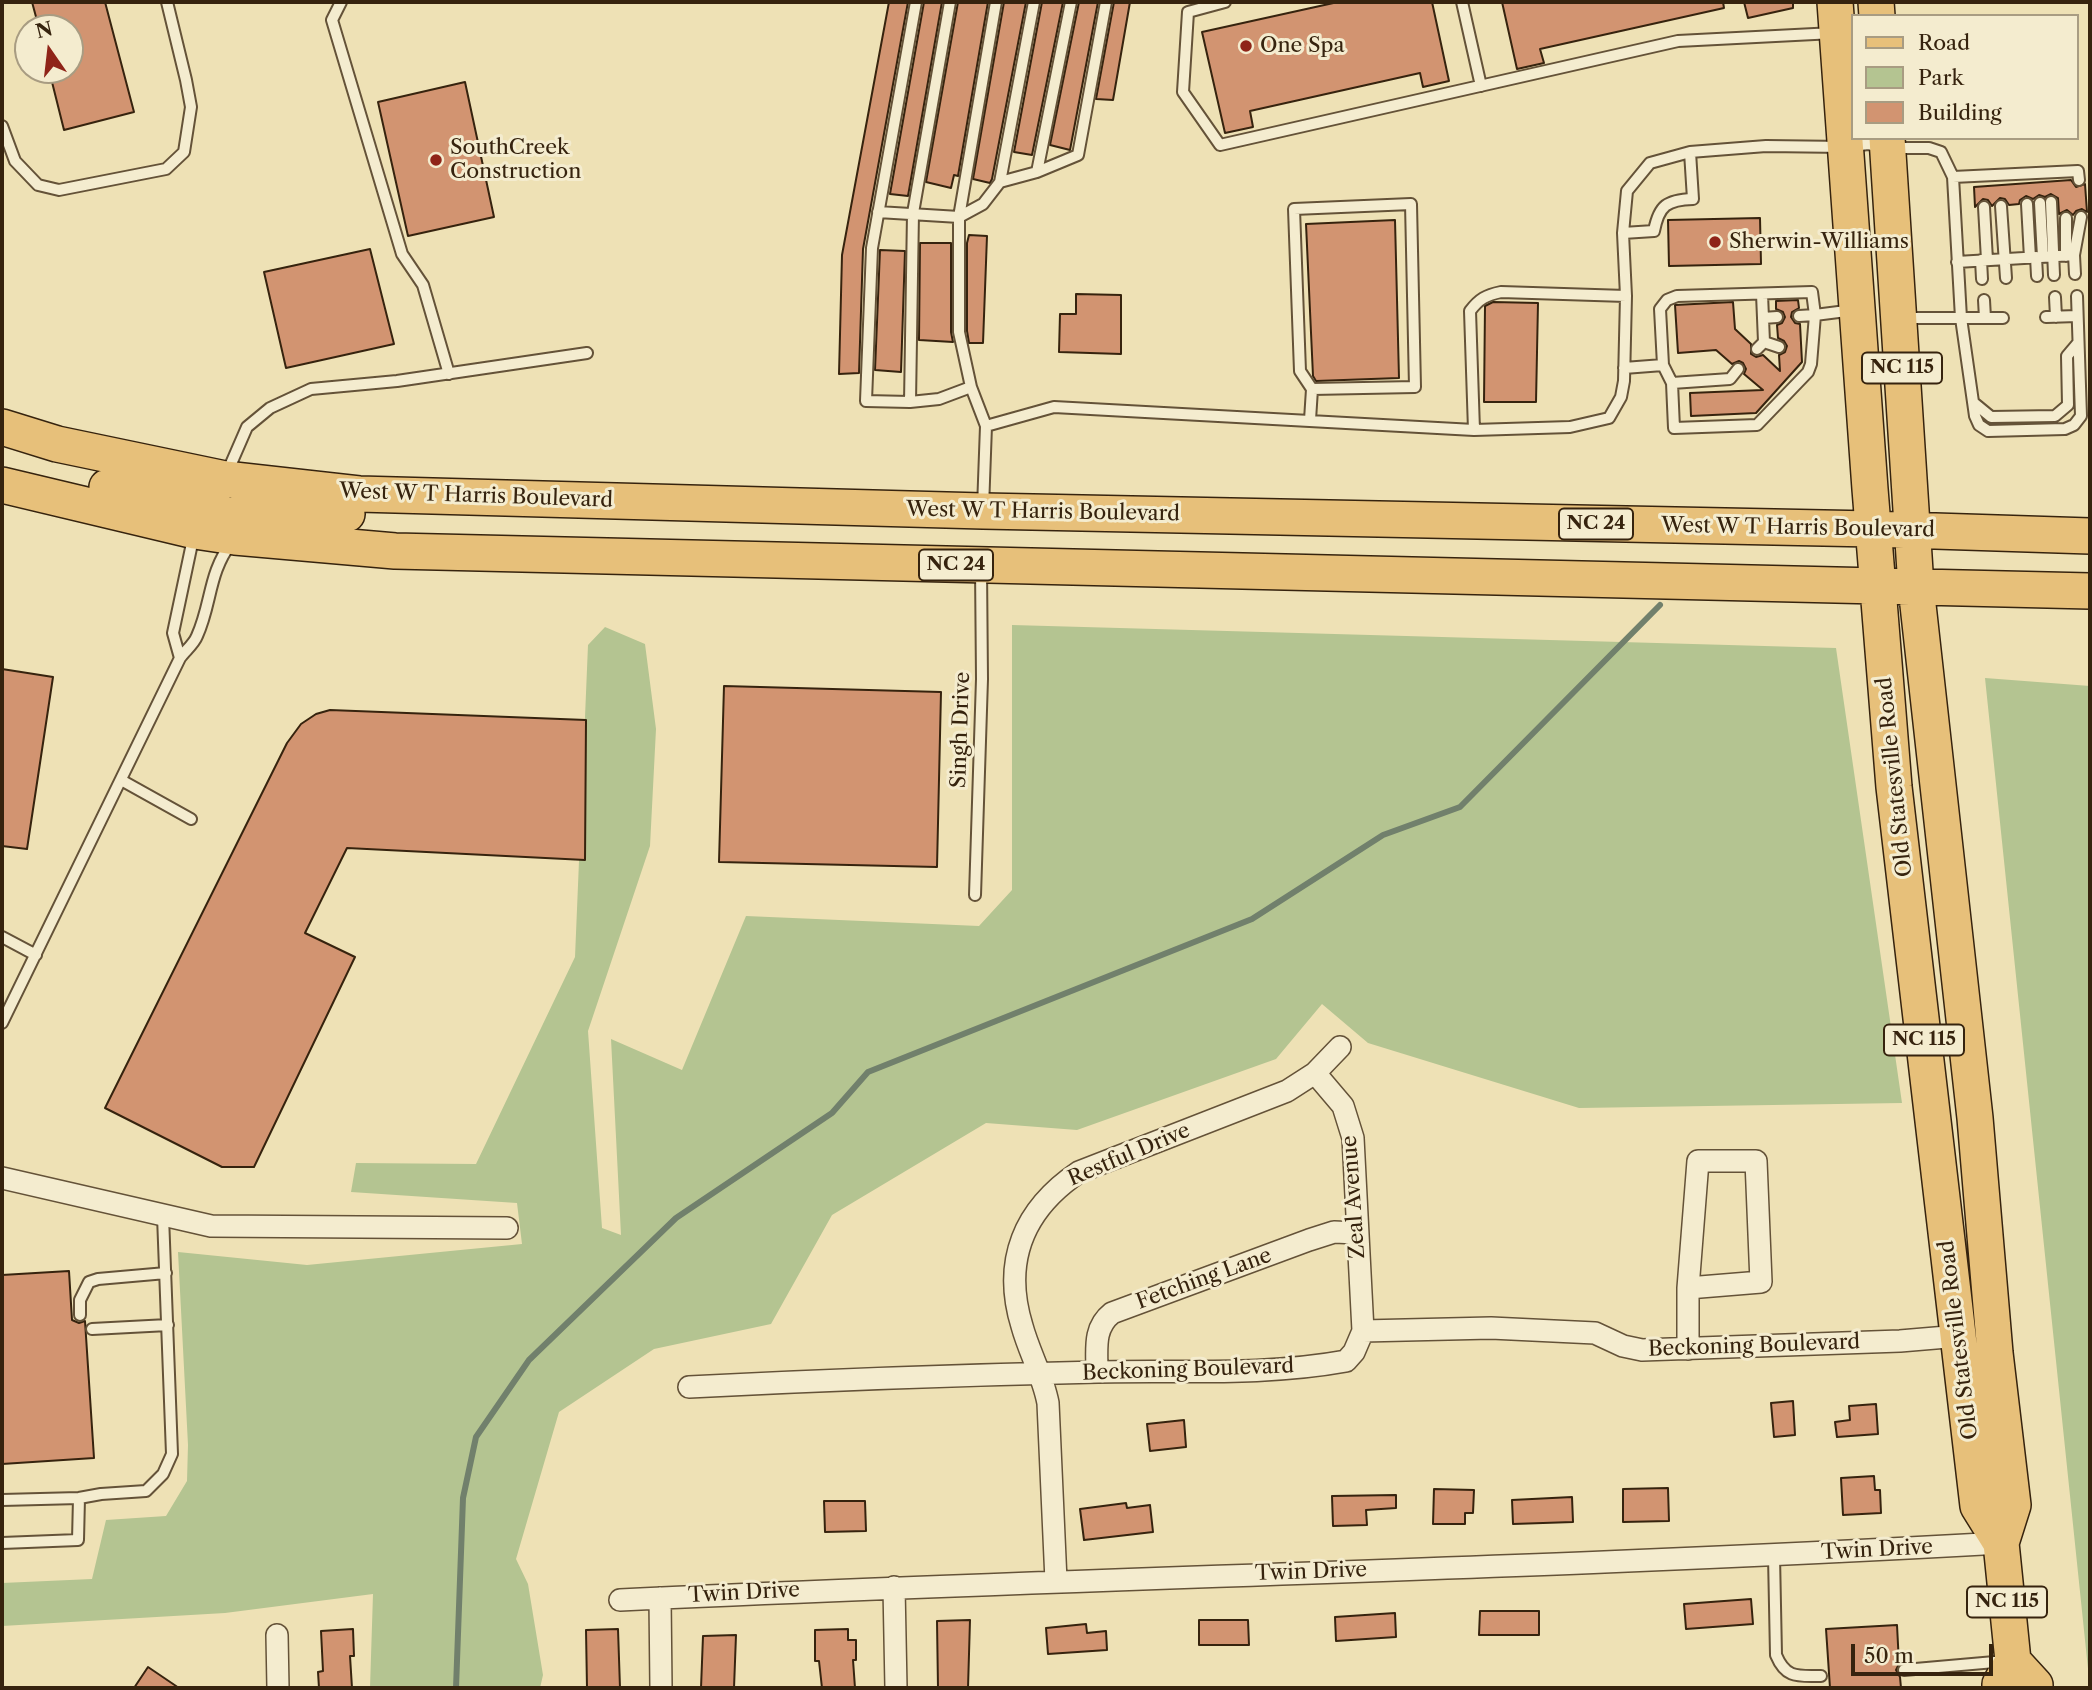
<!DOCTYPE html>
<html>
<head>
<meta charset="utf-8">
<style>
	body { margin:0 }
	#map { position:relative; width:2092px; height:1690px; overflow:hidden; background:#eee1b5; font-family:"Libre Caslon Text",serif }
	canvas { display:block }
	.frame { position:absolute; inset:0; border:4px solid #36230e; pointer-events:none }
	.legend { position:absolute; left:1851px; top:14px; width:228px; height:126px; box-sizing:border-box; background:#f4eccf; border:2px solid #a89c82; margin:0; padding:9px 12px; list-style:none; font-size:21px; color:#36230e }
	.legend li { display:flex; align-items:center; gap:14px; height:35px }
	.legend b { width:35px; border:2px solid #a89c82 }
	.north { position:absolute; left:14px; top:14px; width:70px; height:70px; box-sizing:border-box; background:#f4eccf; border:2px solid #a89c82; border-radius:50%; rotate:346deg; font-size:19px; font-weight:700; line-height:28px; text-align:center; color:#36230e }
	.north::after { content:''; display:block; margin:auto; width:24px; height:32px; background:#8f2418; clip-path:polygon(50% 0,100% 100%,50% 72%,0 100%) }
	.scale { position:absolute; left:1851px; top:1644px; width:142px; height:32px; box-sizing:border-box; border:4px solid #36230e; border-top:0; padding-left:9px; font-size:21px; line-height:24px; white-space:nowrap; color:#36230e; -webkit-text-stroke:5px #f4eccf; paint-order:stroke }
</style>
</head>
<body>
<div id="map">
<canvas width="2092" height="1690"></canvas>
<div class="frame"></div>
<ul class="legend">
<li><b style="height:9px;background:#e7c07a"></b>Road</li>
<li><b style="height:19px;background:#b4c491"></b>Park</li>
<li><b style="height:19px;background:#d29471"></b>Building</li>
</ul>
<div class="north">N</div>
<div class="scale">50 m</div>
</div>
<script>
const g = document.querySelector('canvas').getContext('2d');
g.lineJoin = 'round';
function paint(path, color) {
  g.fillStyle = color;
  g.fill(path, 'evenodd');
}
function strokePath(path, color, width, dash) {
  g.strokeStyle = color;
  g.lineWidth = width;
  g.lineCap = dash ? 'butt' : 'round';
  g.setLineDash(dash || []);
  g.stroke(path);
}
function write(font, color, halo, rows, align = 'center') {
  g.font = font + ' "Libre Caslon Text",serif';
  g.lineWidth = 6;
  g.setLineDash([]);
  g.textBaseline = 'middle';
  g.strokeStyle = halo;
  g.fillStyle = color;
  for (const [text, x, y, turn = 0] of rows) {
    g.save();
    g.translate(x, y);
    g.rotate((+turn || 0) * Math.PI / 180);
    g.textAlign = isNaN(turn) ? turn : align;
    if (halo) g.strokeText(text, 0, 0);
    g.fillText(text, 0, 0);
    g.restore();
  }
}
paint(new Path2D(`
	M1012 625 1836 648 1902 1103 1579 1108 1368 1043 1322 1004 1276 1059 1077 1130 986 1123 832 1215 771 1324 654 1349 559 1412 516 1559 528 1584 543 1675 540 1688H370L373 1594 225 1613 2 1626V1583L92 1579 106 1520 166 1516 187 1481 188 1445 178 1252 307 1265 522 1244 517 1203 351 1192 356 1163 476 1164 575 957 588 645 605 627 645 644 656 729 650 846 588 1031 602 1228 621 1235 611 1039 682 1070 746 916 979 926 1012 890Z
	M1985 678 2090 686V1688Z`), '#b4c491');
strokePath(new Path2D(`
	M456 1688 463 1498 476 1437 529 1360 676 1218 832 1113 868 1072 1252 919 1383 835 1460 807 1660 605`), '#71806c', 6);
const building = new Path2D(`
	M32 2H105L134 112 64 130 49 70H70V28H39Z
	M889 2H908L863 249 859 373 839 374 842 255Z
	M924 2H942L908 196 890 194Z
	M958 2H988L958 176 954 175 951 188 926 182Z
	M1004 2H1026L992 179 990 183 973 179Z
	M1042 2H1063L1032 155 1014 152Z
	M1079 2H1098L1070 150 1050 145Z
	M1114 2H1130L1113 100 1096 99Z
	M1338 2H1432L1449 81 1423 87 1420 73 1250 111 1253 127 1225 133 1202 32Z
	M1502 2H1723L1724 8 1540 49 1544 63 1517 69Z
	M1744 2H1793V8L1748 18Z
	M465 82 494 217 408 236 378 102Z
	M2071 180 2076 187 2085 184 2087 212 2082 209 2076 211 2073 215 2067 210 2059 214 2058 198 2051 194 2045 197 2039 195 2033 199 2026 196 2020 200 2019 204 2009 205 2005 199 2000 198 1992 206 1988 200 1983 199 1975 207 1974 187Z
	M1760 218 1761 264 1669 266 1668 220Z
	M1395 220 1399 378 1316 381 1313 376 1306 224Z
	M969 235 987 236 983 343H969L967 331V243Z
	M920 243H951V332L953 342 919 340Z
	M370 249 394 344 286 368 264 272Z
	M880 250 905 251 901 372 875 370Z
	M1076 294 1121 295V354L1059 352 1060 314H1076Z
	M1798 300 1799 308 1792 312 1791 317 1795 323 1800 324 1802 362 1756 413 1691 416 1690 393 1763 390 1744 374 1746 369 1743 363 1739 361 1732 364 1716 350 1678 353 1675 305 1733 302 1735 329 1751 344V354L1756 357 1763 355 1780 371 1779 355 1785 352 1787 346 1784 341 1778 338 1777 325 1782 323 1785 317 1783 312 1776 309V301Z
	M1493 302 1538 303 1536 402H1484L1485 306Z
	M2 669 53 677 27 849 2 846Z
	M724 686 941 692 937 867 719 862Z
	M330 710 586 720 585 860 347 848 305 933 355 957 254 1167H222L105 1108 287 743 301 724 316 714Z
	M69 1271 72 1320 79 1323 85 1321 94 1458 2 1464V1275Z
	M1793 1401 1795 1435 1774 1437 1771 1403Z
	M1876 1404 1878 1434 1837 1437 1835 1422 1850 1420 1849 1406Z
	M1184 1420 1186 1447 1150 1451 1147 1424Z
	M1874 1476 1875 1490H1880L1881 1513 1843 1515 1841 1478Z
	M1668 1488 1669 1521 1623 1522V1489Z
	M1434 1489 1474 1490 1473 1513H1465V1524H1433Z
	M1396 1495V1508L1366 1510 1367 1525 1333 1526 1332 1496Z
	M1572 1497 1573 1522 1513 1524 1512 1500Z
	M824 1501H865L866 1531 825 1532Z
	M1126 1503 1127 1508 1150 1505 1153 1532 1084 1540 1080 1509Z
	M1751 1599 1753 1624 1686 1629 1684 1604Z
	M1480 1611H1539V1635H1479Z
	M1395 1613 1396 1637 1336 1641 1335 1617Z
	M970 1620 968 1688H938L937 1621Z
	M1199 1620H1248L1249 1645H1199Z
	M1086 1624 1087 1633 1106 1631 1107 1650 1048 1654 1046 1628Z
	M1897 1625 1899 1664 1896 1670 1900 1677 1901 1688H1830L1826 1629Z
	M353 1629 354 1656H350L352 1688H319L318 1672 323 1671 321 1631Z
	M618 1629 620 1688H587L586 1630Z
	M848 1629V1640H856V1660H853L855 1688H822L819 1661H815V1630Z
	M736 1635 734 1688H701L703 1636Z
	M148 1667 179 1688H134Z`);
paint(building, '#d29471');
strokePath(building, '#36230e', 2);
const service = new Path2D(`
	M341 2 332 20 402 254 423 285 449 374
	M916 2 872 248 866 401 910 402 939 399 971 387
	M1034 2 1000 182 1037 172 1071 2
	M1225 2 1188 12 1183 92 1220 145 1678 41 1834 33
	M1462 2 1481 86
	M2 126 15 161 38 185 59 190 166 169 184 152 191 107 186 80 167 2
	M1037 172 1078 155 1106 2
	M1953 177 2078 171 2079 180
	M2051 202 2054 275
	M2040 203 2043 257
	M2027 204 2030 258
	M2001 206 2006 278
	M1984 207 1987 260
	M878 212 959 217 983 204 1000 182
	M2066 218V256
	M1623 233 1654 231C1659 205 1667 200 1693 199L1690 152
	M2036 257 2037 276
	M1981 260 1982 279
	M1957 262 2074 255
	M2075 274 2074 255 2081 217
	M2055 297 2056 317
	M1984 300 1985 318
	M2046 317 2077 316
	M1763 318 1777 317
	M2003 318H1961L1975 416 1979 425 1988 431 2065 429 2074 425 2081 416 2077 296
	M1764 342 1779 347
	M1757 349 1764 342 1762 294
	M1663 365 1660 309 1667 300 1677 296 1812 292 1815 315 1799 316
	M1624 368 1663 365 1672 383 1674 428 1757 425 1808 372 1811 364 1815 315 1854 310
	M1672 383 1730 379 1738 369
	M910 402 913 213 950 2
	M1974 403 1991 417 2055 416 2068 405 2067 356 2078 343
	M1310 420 1312 389 1415 387 1411 204 1294 209 1300 371 1312 389
	M986 426 971 387 959 332V217L996 2
	M1474 430 1470 311C1479 299 1486 295 1501 292L1626 296
	M227 473 247 427 270 408 311 389 397 381 587 353
	M983 508 986 426 1054 407 1474 430 1570 427 1609 418 1621 397 1624 381 1626 296 1623 233 1627 191 1650 163 1690 152 1766 146 1845 147 1868 144 1887 148H1929L1941 152 1953 177 1961 318H1904
	M180 658 173 633 194 534
	M121 780 191 819
	M975 895 982 679 981 568
	M2 937 36 955
	M2 1023 180 658C185 651 194 644 197 636 212 603 208 573 232 542
	M80 1315V1300L89 1282 98 1279 166 1273
	M92 1329 168 1325
	M2 1500 79 1498 101 1494 146 1491 163 1474 172 1454 163 1216
	M2 1543 78 1540 79 1498
	M1774 1556 1776 1655C1786 1679 1798 1676 1821 1676
	M1904 1670 2006 1661`);
const minor = new Path2D(`
	M1315 1073 1343 1106 1353 1138 1363 1331
	M2 1178 211 1226 507 1228
	M1688 1349V1288L1698 1161H1756L1761 1282 1688 1288
	M1097 1372C1097 1349 1093 1328 1112 1313L1309 1240 1334 1232 1357 1233
	M689 1387C825 1380 962 1375 1098 1372 1181 1370 1264 1376 1346 1361L1354 1352 1363 1331 1491 1328 1595 1333 1623 1346 1642 1350 1900 1341 1959 1336
	M1056 1581 1048 1403C1043 1376 1029 1352 1022 1326 1002 1261 1024 1209 1079 1172L1287 1091 1315 1073 1340 1047
	M894 1587 896 1688
	M660 1598 661 1688
	M620 1600C1080 1578 1541 1569 2001 1543
	M277 1635 278 1688`);
const primary = new Path2D(`
	M1835 2 1870 489 1894 787 1978 1506 2001 1543
	M1876 2 1877 16
	M1887 138 1916 587 1975 1118 1995 1353 2013 1505 2001 1543 2013 1661 2000 1684V1688
	M2 427 57 444 225 479 359 494 983 511 1873 529 2090 536
	M2 485 195 531 235 537 395 551 2090 591
	M107 487C150 497 189 511 225 479
	M200 528C243 502 300 513 347 514
	M2013 1661 2035 1685V1688`);
strokePath(service, '#645238', 14);
strokePath(minor, '#645238', 24);
strokePath(primary, '#36230e', 38);
strokePath(service, '#f4eccf', 10);
strokePath(minor, '#f4eccf', 21);
strokePath(primary, '#e7c07a', 35);
for (const [x, y, r, color] of [
	[1246,46,7,"#8f2418"],
	[436,160,7,"#8f2418"],
	[1715,242,7,"#8f2418"]
]) {
  const dot = new Path2D();
  dot.arc(x, y, r, 0, 2 * Math.PI);
  g.fillStyle = color;
  g.fill(dot);
  strokePath(dot, '#f4eccf', 2.5);
}
for (const [x, y, w] of [
	[1902,368,80],
	[1596,524,74],
	[956,565,74],
	[1924,1040,80],
	[2007,1602,80]
]) {
  const box = new Path2D();
  box.roundRect(x - w / 2, y - 15.5, w, 31, 5);
  g.fillStyle = '#f4eccf';
  g.fill(box);
  strokePath(box, '#36230e', 2);
}
write('bold 19px', '#36230e', null, [
	["NC 115",1902,368],
	["NC 24",1596,524],
	["NC 24",956,565],
	["NC 115",1924,1040],
	["NC 115",2007,1602]
]);
write('21px', '#36230e', '#f4eccf', [
	["One Spa",1260,46],
	["SouthCreek",450,148],
	["Construction",450,172],
	["Sherwin-Williams",1729,242]
], 'left');
write('21px', '#36230e', '#f4eccf', [
	["West W T Harris Boulevard",476,496,2],
	["West W T Harris Boulevard",1043,512,1],
	["West W T Harris Boulevard",1798,528,1],
	["Singh Drive",961,730,-88],
	["Old Statesville Road",1895,777,-96],
	["Restful Drive",1129,1155,-23],
	["Zeal Avenue",1354,1197,-94],
	["Fetching Lane",1204,1279,-20],
	["Old Statesville Road",1959,1340,-97],
	["Beckoning Boulevard",1754,1346,-2],
	["Beckoning Boulevard",1188,1370,-2],
	["Twin Drive",1877,1550,-3],
	["Twin Drive",1311,1572,-2],
	["Twin Drive",744,1593,-3]
]);
</script>
</body>
</html>
